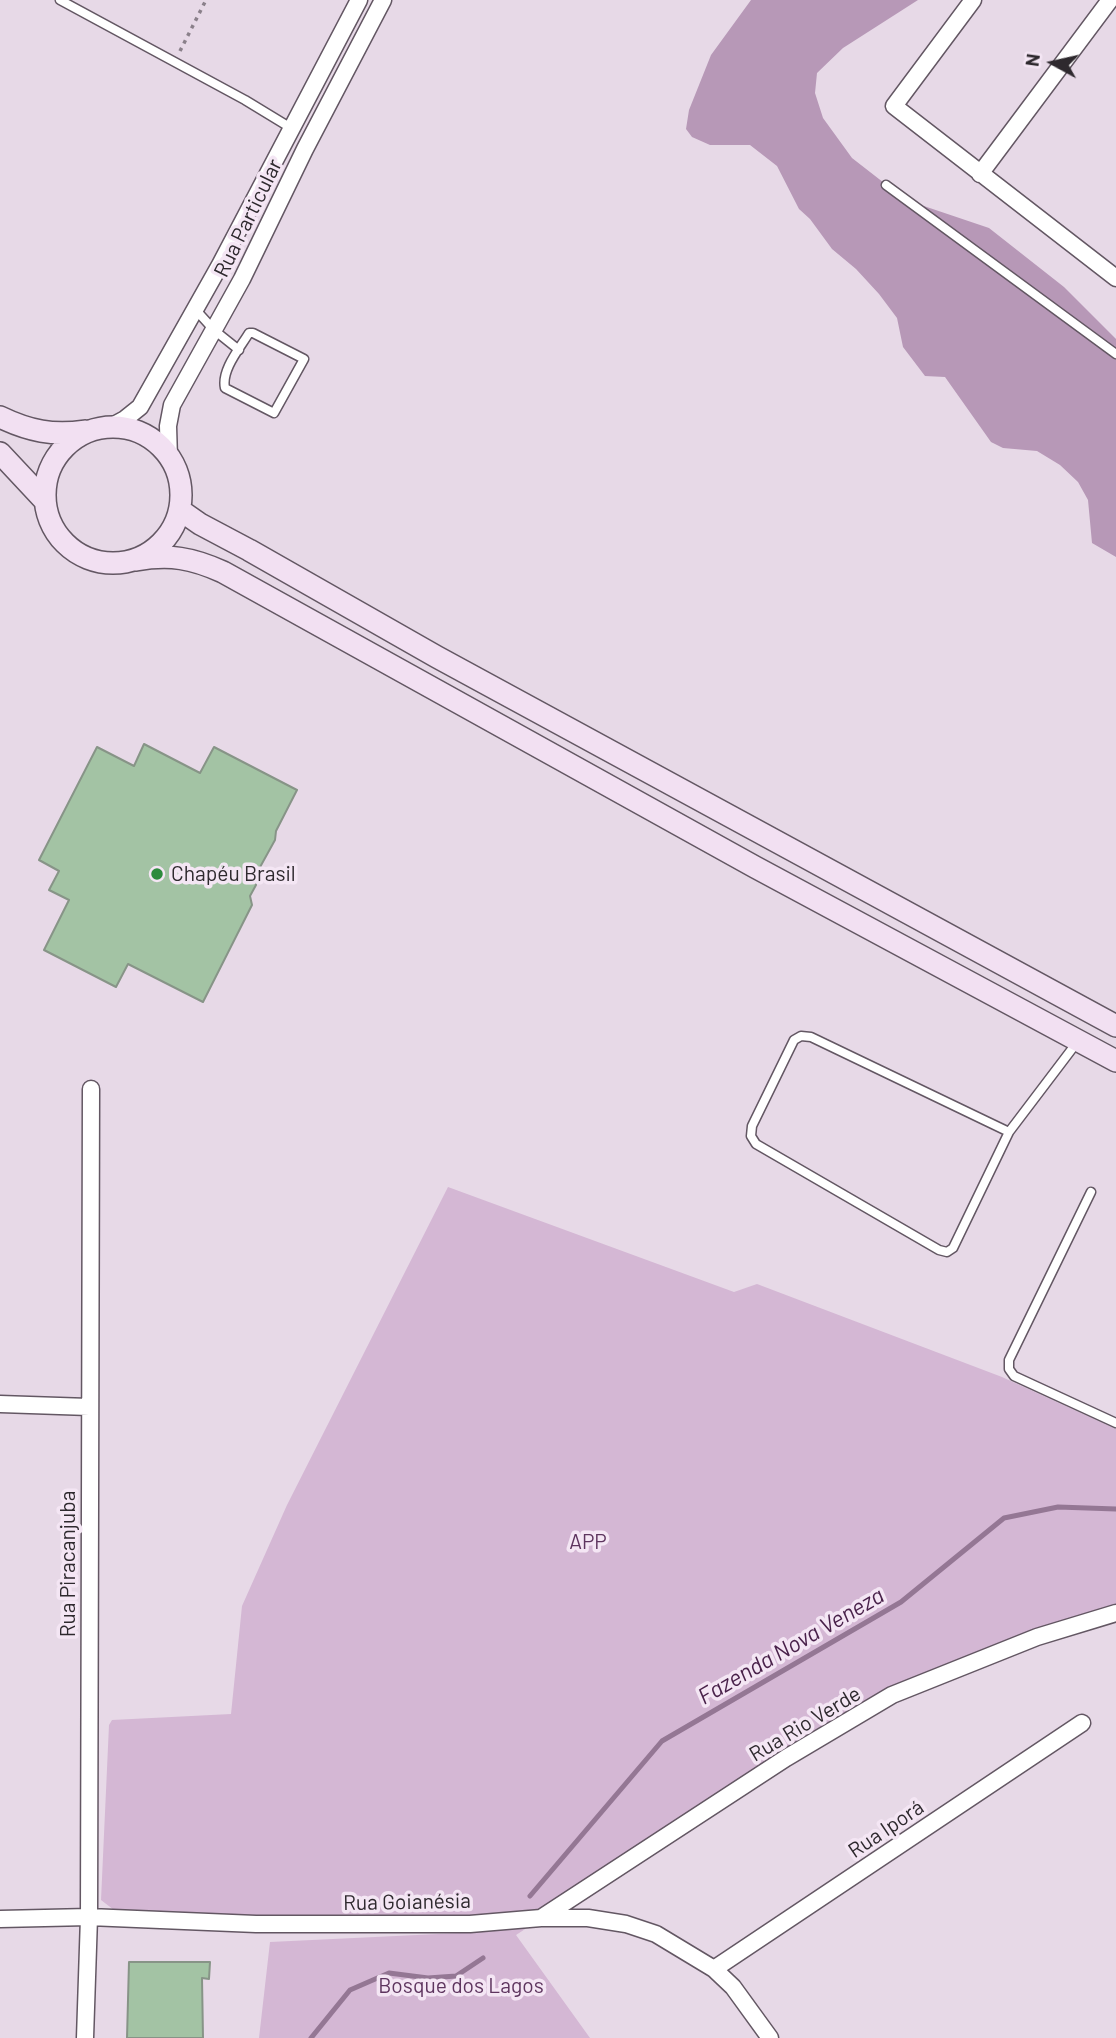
<!DOCTYPE html>
<html>
<head>
<meta charset="utf-8">
<style>
	body { margin:0 }
	#map { position:relative; width:1116px; height:2038px; overflow:hidden; background:#e7d9e7; font-family:Barlow,sans-serif }
	canvas { display:block }
	.north { position:absolute; left:1018px; top:28px; width:70px; height:70px; -webkit-text-stroke:5px #f4e6f4; paint-order:stroke; rotate:278deg; font-size:19px; font-weight:700; line-height:28px; text-align:center; color:#2e292e }
	.north::after { content:''; display:block; margin:auto; width:24px; height:32px; background:#2e292e; clip-path:polygon(50% 0,100% 100%,50% 72%,0 100%) }
</style>
</head>
<body>
<div id="map">
<canvas width="1116" height="2038"></canvas>
<div class="north">N</div>
</div>
<script>
const g = document.querySelector('canvas').getContext('2d');
g.lineJoin = 'round';
function paint(path, color) {
  g.fillStyle = color;
  g.fill(path, 'evenodd');
}
function strokePath(path, color, width, dash) {
  g.strokeStyle = color;
  g.lineWidth = width;
  g.lineCap = dash ? 'butt' : 'round';
  g.setLineDash(dash || []);
  g.stroke(path);
}
function write(font, color, halo, rows, align = 'center') {
  g.font = font + ' Barlow,sans-serif';
  g.lineWidth = 7;
  g.setLineDash([]);
  g.textBaseline = 'middle';
  g.strokeStyle = halo;
  g.fillStyle = color;
  for (const [text, x, y, turn = 0] of rows) {
    g.save();
    g.translate(x, y);
    g.rotate((+turn || 0) * Math.PI / 180);
    g.textAlign = isNaN(turn) ? turn : align;
    if (halo) g.strokeText(text, 0, 0);
    g.fillText(text, 0, 0);
    g.restore();
  }
}
paint(new Path2D(`
	M448 1187 734 1292 757 1284 1002 1377 1116 1429V1610L1041 1627 893 1689 516 1935 590 2038H259L270 1942 459 1933 258 1924 114 1910 101 1900 109 1725 112 1720 231 1714 242 1606 287 1505Z`), '#d4b7d4');
paint(new Path2D(`
	M751 0H918L843 48 817 73 815 93 823 118 852 158 906 200 989 228 1064 287 1116 339V557L1092 543 1088 500 1078 482 1060 465 1037 451 1003 448 991 442 945 377 925 376 903 347 897 318 879 294 856 269 832 249 810 219 799 209 777 166 750 145H710L692 137 686 129 689 110 711 55Z`), '#b798b7');
strokePath(new Path2D(`
	M530 1896 662 1741 901 1602 1004 1518 1058 1507 1116 1509
	M311 2038 350 1990 389 1973 428 1978 456 1976 483 1958`), '#947794', 5);
const building = new Path2D(`
	M144 744 200 773 214 747 297 790 276 831 275 840 254 878 256 885 250 896 252 905 203 1002 128 964 116 987 44 950 69 900 49 890 59 871 39 860 97 747 134 766Z
	M129 1962H210L209 1979 202 1978 203 2038H127Z`);
paint(building, '#a3c3a4');
strokePath(building, '#879487', 2);
const lane = new Path2D(`
	M60 0 245 100 291 128
	M886 185 1116 354
	M195 309 214 330 239 350
	M249 333H253L304 359 274 413 225 388C221 370 240 348 249 333Z
	M1009 1132 953 1248 947 1252 939 1250 756 1144 751 1136 752 1126 794 1040 801 1036 811 1037 1009 1132 1078 1041
	M1091 1192 1009 1360V1369L1014 1376 1116 1423`);
const street = new Path2D(`
	M973 0 894 106 1116 278
	M980 174 1110 0
	M112 426 125 419 140 407 220 265 359 0
	M169 459 168 426 172 405 242 279 305 149 383 0
	M0 1404 89 1407
	M541 1918 786 1758 892 1695 1037 1637 1116 1613
	M0 1919 89 1917 256 1924H470L541 1918H588L626 1924 656 1934 714 1969 733 1987 770 2038
	M714 1969 1082 1723
	M85 2038 89 1917 91 1089`);
const secondary = new Path2D(`
	M0 417C29 431 53 436 85 431
	M45 495a68 68 0 1 1 136 0a68 68 0 1 1-136 0Z
	M0 453 45 501
	M180 510 200 524 249 550 437 657 1116 1026
	M136 560C170 554 192 558 223 572L755 867 1116 1061`);
strokePath(lane, '#635763', 11);
strokePath(street, '#635763', 19);
strokePath(secondary, '#635763', 24);
strokePath(new Path2D(`
	M180 51 206 0`), '#8a808a', 3.5, [3.5, 5]);
strokePath(lane, '#fff', 8);
strokePath(street, '#fff', 16);
strokePath(secondary, '#f2e0f2', 21);
for (const [x, y, r, color] of [
	[157,874,7,"#2d8b3d"]
]) {
  const dot = new Path2D();
  dot.arc(x, y, r, 0, 2 * Math.PI);
  g.fillStyle = color;
  g.fill(dot);
  strokePath(dot, '#f4e6f4', 2.5);
}
write('21px', '#2e292e', '#f4e6f4', [
	["Rua Particular",248,218,-64],
	["Rua Piracanjuba",68,1564,-90],
	["Rua Rio Verde",805,1724,-31],
	["Rua Iporá",886,1829,-34],
	["Rua Goianésia",407,1902,-1]
]);
write('21px', '#2e292e', '#f4e6f4', [
	["Chapéu Brasil",171,874]
], 'left');
write('21px', '#5e355f', '#f4e6f4', [
	["APP",588,1542],
	["Bosque dos Lagos",461,1986]
]);
write('italic 23px', '#49214a', '#f4e6f4', [
	["Fazenda Nova Veneza",791,1646,-30]
]);
</script>
</body>
</html>
